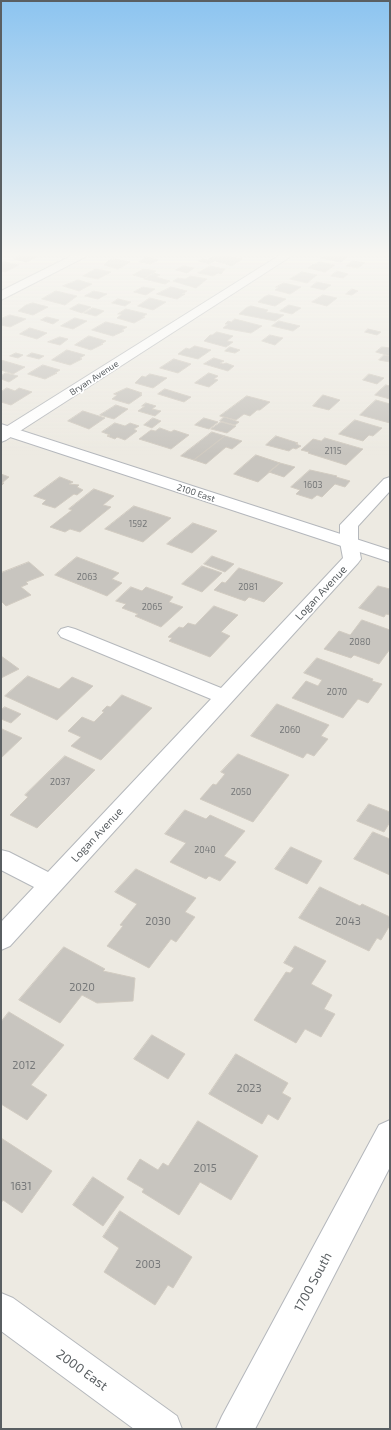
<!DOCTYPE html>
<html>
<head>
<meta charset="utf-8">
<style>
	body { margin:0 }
	#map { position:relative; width:391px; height:1430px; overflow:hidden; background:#edeae2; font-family:"Exo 2",sans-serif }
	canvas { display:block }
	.frame { position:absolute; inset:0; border:2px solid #5a5f62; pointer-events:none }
</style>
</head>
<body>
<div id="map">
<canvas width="391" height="1430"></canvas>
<div class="frame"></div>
</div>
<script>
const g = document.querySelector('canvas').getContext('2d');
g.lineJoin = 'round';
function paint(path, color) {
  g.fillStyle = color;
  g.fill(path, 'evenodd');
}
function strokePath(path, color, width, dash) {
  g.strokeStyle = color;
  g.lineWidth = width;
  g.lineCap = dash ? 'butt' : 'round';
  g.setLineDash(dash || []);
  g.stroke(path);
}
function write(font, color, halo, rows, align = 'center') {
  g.font = font + ' "Exo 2",sans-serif';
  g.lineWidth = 3.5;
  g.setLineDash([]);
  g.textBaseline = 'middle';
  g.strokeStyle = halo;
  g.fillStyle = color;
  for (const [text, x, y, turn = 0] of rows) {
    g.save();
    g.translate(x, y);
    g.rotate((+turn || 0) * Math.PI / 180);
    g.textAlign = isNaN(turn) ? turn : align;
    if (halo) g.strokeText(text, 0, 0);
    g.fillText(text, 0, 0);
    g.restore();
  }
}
const building = new Path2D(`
	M22 255H40L27 262 14 259Z
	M216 255H224L242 259 232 266 209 259Z
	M326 255H350L341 262 321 258Z
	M147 257 158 260 150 264 139 262Z
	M116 259 130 262 118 269 104 265 109 260Z
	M203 259 214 261 210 264 199 261Z
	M353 261 365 263 358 268 346 266Z
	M5 262 19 265 5 272 1 271V263Z
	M319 262 335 265 325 272 308 268 313 264H315Z
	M183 266 194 268 187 273 176 270Z
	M210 266 225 269 221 274 218 273 213 276 198 273Z
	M96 269 111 272 98 279 83 276Z
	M144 269 156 271 144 278 133 275Z
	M337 271 348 274 343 278 331 276Z
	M302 272 317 275 307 283 290 279Z
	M154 273 160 275 156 277 170 281 165 284 144 279Z
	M191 276 207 279 196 288 173 281 178 278 185 279Z
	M78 280 92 284 79 291 63 286Z
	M317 282 331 285 324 290 311 287Z
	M284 283 301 287 290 294 275 290 279 287H276Z
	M143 287 155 289 146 295 134 292Z
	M171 287 187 291 182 294H185L177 299 157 294Z
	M352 289 358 291 352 295 346 294Z
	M56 291 77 296 65 305 42 299Z
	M94 291 107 294 98 299 85 296Z
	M269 295 286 299 275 306 258 302 264 297Z
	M323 295 337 298 327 306 312 302Z
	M150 298 166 302 153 310 138 306Z
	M118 299 131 302 125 306 112 303Z
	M33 303 48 307 33 315 18 311 26 305Z
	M79 304 91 307 82 313 70 309Z
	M289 305 301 308 292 314 280 311Z
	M251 306 268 310 266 312 284 315 275 321 239 314 246 308Z
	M93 308 104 311 96 316 84 313Z
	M126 309 147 314 142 317H145L134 323 117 318 122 314H118Z
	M10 315 26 319 10 327 1 325V319Z
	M47 317 59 320 53 324 41 320Z
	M75 318 87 321 73 329 61 326Z
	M235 319 262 326 251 333 223 328 228 324H225L228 321 231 322Z
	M279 321 300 326 293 331 272 326Z
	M106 322 127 327 122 330 124 331 113 336 92 330Z
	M30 328 47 333 37 339 20 334Z
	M368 329 381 332 377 335 365 332Z
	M217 332 233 336 227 341 233 342 226 347 204 341 210 335H212Z
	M270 335 283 338 275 345 262 341Z
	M89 336 106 341 101 344H103L91 350 75 345Z
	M60 337 68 339 60 345 48 342Z
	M195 346 211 350 198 359 178 354 186 348 189 349Z
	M230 347 240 350 235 353 225 351Z
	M382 347 390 348V356L376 352Z
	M67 350 85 355 80 358 82 359 70 365 52 360Z
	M16 353 23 355 18 358 10 356Z
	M32 353 44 356 39 359 27 356Z
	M384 355 390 356V362L379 360Z
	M214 358 224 361 220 363 223 364 226 363 234 366 228 371 204 364Z
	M174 359 191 364 178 373 160 368Z
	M1 360 25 367 13 374 1 370Z
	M43 365 60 370 55 373H57L45 379 28 374Z
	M6 373 18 376 9 382 1 379V376Z
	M209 373 218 376 214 379 218 380 209 387 195 383Z
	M150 374 167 378 153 388 135 383 142 376 145 377Z
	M369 374 384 378 377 384 363 380Z
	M386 385 390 386V399L375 395Z
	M7 388 15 391 19 388 32 392 11 405 1 402V392Z
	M127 388 142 393 140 394 142 395 129 404 112 399 117 395 114 394Z
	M165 389 191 397 184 402 158 394Z
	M323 395 340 400 329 410 313 406Z
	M247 396 270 402 260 410H257L250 416 244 414 236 420 220 416Z
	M376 400 390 404V423L360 415Z
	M146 403 156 406 152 409 161 411 155 416 138 411 145 406H142Z
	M116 405 128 409 114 419 100 415Z
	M83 411 105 418 89 429 68 421Z
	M224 417 239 422 235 425 220 421Z
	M153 418 161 421 152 428 144 425Z
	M204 418 218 422 209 429 195 425Z
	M355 420 382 428 373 436 369 435 363 441 339 434Z
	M221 422 236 426 227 433 211 429Z
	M115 423 125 426 130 423 139 426 134 429 137 431 125 440 117 437 115 439 107 436 110 435 102 432Z
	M160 428 171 432 174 430 189 435 171 449 139 439 151 430 155 431Z
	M212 432 225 436 194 460 181 456Z
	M225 436 242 441 232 449 226 447 206 464 194 460Z
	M276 436 298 443 296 444 301 446 296 449 293 448 289 451 266 445Z
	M325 438 363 449 346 465 308 453 309 452 301 450 313 439 321 441Z
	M256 455 280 463 258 482 234 474Z
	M280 463 295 467 284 477 269 472Z
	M310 470 337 476 336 477 350 481 345 487 335 484 322 497 317 495 312 499 296 494 300 490 291 487Z
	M1 474 9 477 2 483H4L1 486Z
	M60 477 73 482 69 484 79 485 77 487 83 490 77 495 74 494 55 508 42 504 46 500 34 496Z
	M94 489 114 496 103 505 111 507 80 532 70 529 65 532 50 527 72 510 69 509Z
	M134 506 171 518 143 542 105 529Z
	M193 523 217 531 192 553 167 544Z
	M212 556 234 564 225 572 204 564Z
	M77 557 119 573 112 579 122 583 107 596 55 575Z
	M29 562 44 575 26 582 28 584 21 587 31 595 6 606 1 601V573Z
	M202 566 222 573 202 592 182 584Z
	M239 568 283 583 264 602 249 597 245 601 214 590 222 582 225 583Z
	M378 586 390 589V615L386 614 384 617 359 608Z
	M131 587 142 591 146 587 173 597 169 602 183 607 161 627 135 616 138 614 122 608 126 604 116 601Z
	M214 606 238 615 221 632 230 636 210 657 169 641 172 638 168 637 179 627 183 628 188 623 195 625Z
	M362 620 390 630V649L379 664 354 655 351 658 324 649 339 631 350 635Z
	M1 656 19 669 1 678Z
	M317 658 373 679 372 681 382 684 368 703 358 699 343 718 292 698 306 681 318 686 322 680 304 673Z
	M28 676 59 689 72 677 93 686 57 720 5 696Z
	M122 695 152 708 101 760 71 746 81 737 68 731 82 717 94 722 104 712 102 711 107 706 110 707Z
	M277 704 329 725 321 736 328 739 314 756 307 753 303 758 251 736Z
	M5 707 21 714 11 723 1 719V710Z
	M2 729 22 738 1 758V730Z
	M238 754 289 775 253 822 200 799 213 784 216 785 225 774 221 772Z
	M65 756 95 770 37 828 10 815 28 797 25 795Z
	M369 804 390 812V822L384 832 357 821Z
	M185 810 206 819 210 815 245 831 224 856 236 862 220 881 209 876 206 879 170 862 186 843 165 834Z
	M373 832 390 839V875L354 859Z
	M291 847 322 861 307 884 275 869Z
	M136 869 196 898 185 912 195 917 176 942 171 939 149 968 107 946 123 926 120 925 137 904 115 892Z
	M320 887 360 906 362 904 390 917V925L381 940 377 938 369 951 299 918Z
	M295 946 326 961 311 984 332 995 324 1009 335 1014 321 1037 305 1029 296 1043 254 1020 286 972 290 973 294 968 284 963Z
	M64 947 105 969 103 971 135 978 133 1001 97 1003 82 995 60 1023 19 1000Z
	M9 1012 64 1045 31 1085 47 1095 27 1120 1 1104V1022Z
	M152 1035 185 1054 168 1079 134 1059Z
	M236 1054 288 1083 282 1093 291 1098 278 1120 268 1114 262 1124 209 1094Z
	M198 1121 258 1156 231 1200 200 1182 179 1215 142 1192 144 1189 127 1179 140 1159 158 1170 163 1163 168 1166Z
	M1 1138 52 1171 22 1213 3 1200 1 1203Z
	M93 1177 124 1197 103 1226 73 1205Z
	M120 1211 192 1257 173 1288 168 1285 155 1305 104 1272 119 1248 103 1237Z`);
paint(building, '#c8c5bf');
strokePath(building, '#d1cbc1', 1);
const street = new Path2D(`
	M73 255H87L85 257 1 300V291Z
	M280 255H293L6 440 1 442V430Z
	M390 477V491L358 526V542L361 559 358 563 10 946 1 950V922L34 887 1 870V850L9 852 48 872 211 699 61 637 58 633 61 629 68 627 75 629 221 688 343 558 340 542V525L384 479Z
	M1 1293 13 1298 177 1416 182 1429H134L1 1331Z`);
const secondary = new Path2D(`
	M1 424 390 550V562L1 434Z
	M390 1120V1167L255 1429H216L222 1416 379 1125Z`);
strokePath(street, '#b5b8bc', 2);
strokePath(secondary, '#b4b7bc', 2);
paint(street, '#fff');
paint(secondary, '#fff');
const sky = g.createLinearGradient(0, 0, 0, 455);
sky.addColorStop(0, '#8cc4f0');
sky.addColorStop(0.56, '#f7f6f2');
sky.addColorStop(1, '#f7f6f200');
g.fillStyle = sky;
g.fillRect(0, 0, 391, 455);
write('9px', '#5a5f62', '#fff', [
	["Bryan Avenue",94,378,-33],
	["2100 East",196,493,18]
]);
write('9px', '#767879', null, [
	["2115",333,451],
	["1603",313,485],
	["1592",138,524],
	["2063",87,577],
	["2081",248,587],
	["2065",152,607],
	["2080",360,642],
	["2070",337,692],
	["2060",290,730],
	["2037",60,782],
	["2050",241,792],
	["2040",205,850]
]);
write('11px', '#5a5f62', '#fff', [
	["Logan Avenue",321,593,-47],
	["Logan Avenue",97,835,-47]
]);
write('11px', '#767879', null, [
	["2030",158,921],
	["2043",348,921],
	["2020",82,987],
	["2012",24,1065],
	["2023",249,1088],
	["2015",205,1168],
	["1631",21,1186],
	["2003",148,1264]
]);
write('13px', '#5a5f62', '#fff', [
	["1700 South",313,1282,-62],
	["2000 East",82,1370,36]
]);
</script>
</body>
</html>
